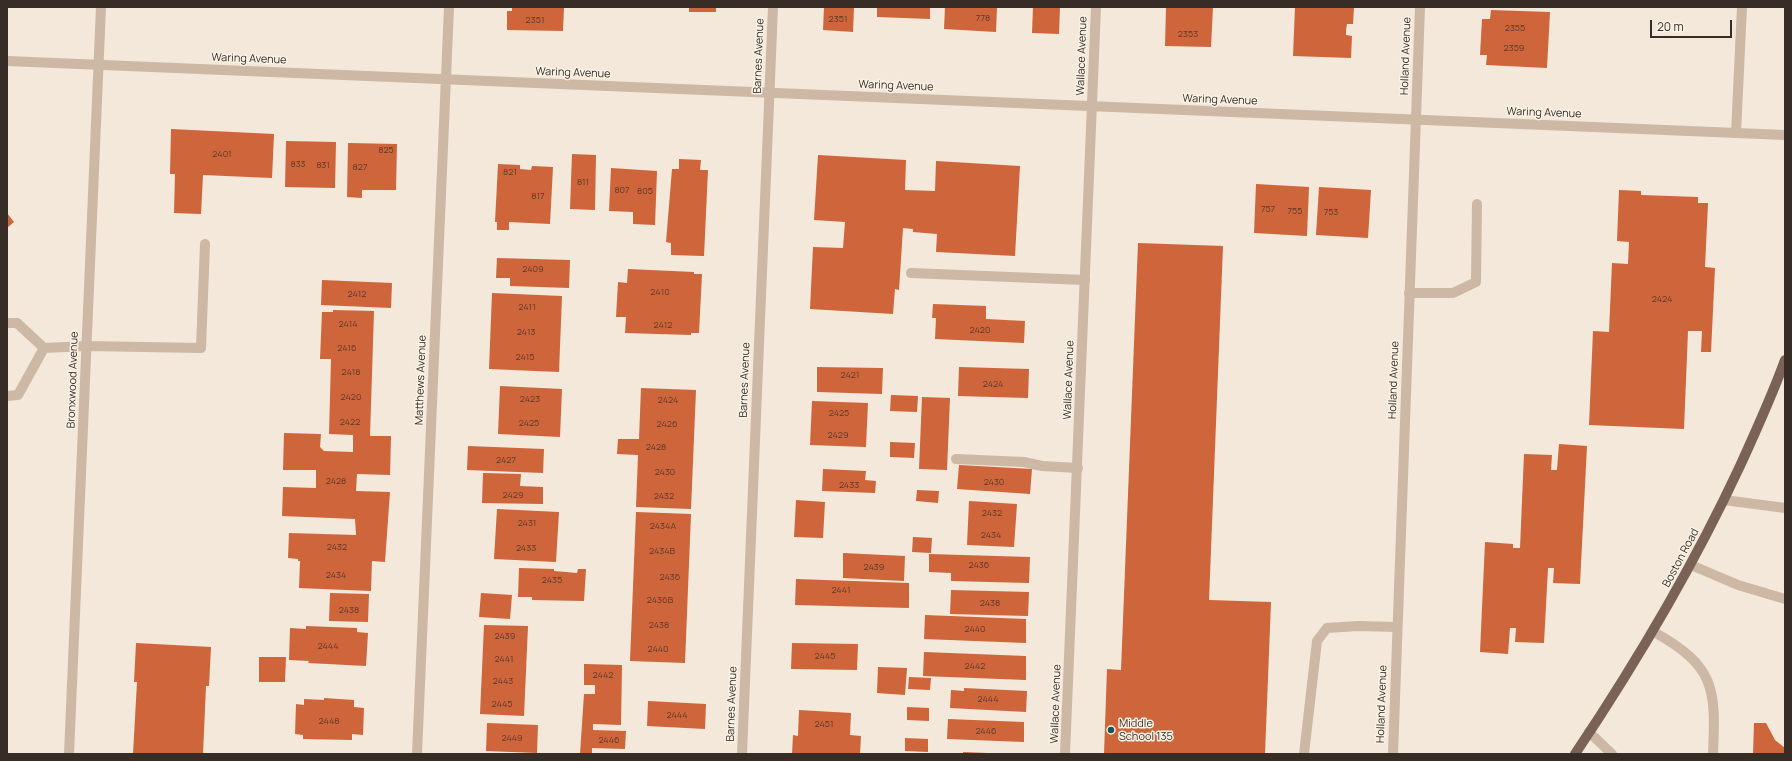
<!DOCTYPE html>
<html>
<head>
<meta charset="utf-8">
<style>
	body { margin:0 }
	#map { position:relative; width:1792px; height:761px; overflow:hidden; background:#f3e8d9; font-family:Manrope,sans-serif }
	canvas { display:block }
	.frame { position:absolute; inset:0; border:8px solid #372c26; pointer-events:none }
	.scale { position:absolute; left:1650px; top:20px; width:82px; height:18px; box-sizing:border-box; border:2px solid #372c26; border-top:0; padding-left:5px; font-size:12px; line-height:14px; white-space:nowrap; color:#372c26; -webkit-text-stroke:3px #faf2e5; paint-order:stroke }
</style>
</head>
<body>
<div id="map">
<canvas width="1792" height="761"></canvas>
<div class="frame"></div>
<div class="scale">20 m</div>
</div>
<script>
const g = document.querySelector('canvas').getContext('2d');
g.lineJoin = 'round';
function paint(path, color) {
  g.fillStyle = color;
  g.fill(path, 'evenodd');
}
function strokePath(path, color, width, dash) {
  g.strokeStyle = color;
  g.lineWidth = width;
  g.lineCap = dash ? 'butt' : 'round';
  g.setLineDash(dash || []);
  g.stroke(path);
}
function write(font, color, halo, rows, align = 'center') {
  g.font = font + ' Manrope,sans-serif';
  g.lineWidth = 3;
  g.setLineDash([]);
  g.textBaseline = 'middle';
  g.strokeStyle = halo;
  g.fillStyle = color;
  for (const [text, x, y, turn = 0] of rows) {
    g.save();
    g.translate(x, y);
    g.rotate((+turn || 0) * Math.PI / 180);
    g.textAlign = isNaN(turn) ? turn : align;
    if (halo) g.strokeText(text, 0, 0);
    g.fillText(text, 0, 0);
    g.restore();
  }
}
paint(new Path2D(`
	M512 7H564L563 31 507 30V11H512Z
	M689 7H716V12H689Z
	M824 7H854L853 32 823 30Z
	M877 7H930V19L877 17Z
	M945 7H997L996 32 944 29Z
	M1033 7H1060L1059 34 1032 33Z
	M1166 7H1213L1211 47 1165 46Z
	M1295 7H1354L1353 24H1347L1346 30V35L1352 36 1351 58 1293 56Z
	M1491 10 1550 12 1547 68 1486 65 1487 55H1480L1482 19H1490Z
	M171 129 274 134 272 178 203 175 201 214 174 213 175 174H170Z
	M286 141 336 142 335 188 285 187Z
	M348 143 397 144 396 190H362V198L347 197Z
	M572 154 596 155 595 210 570 209Z
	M818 155 906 160 905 190 935 191 936 161 1020 166 1015 256 936 252 937 234 913 232V229L903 228 899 290 895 289 893 314 810 309 813 247 843 248 845 222 814 220Z
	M679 159 701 160 700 170H708L704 256 671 255V243L666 242 672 169H679Z
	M498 164 520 165V169L531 170 532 166 553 167 550 224 509 222V230H497V222H495Z
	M611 168 657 171 655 225 633 224V212L609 211Z
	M1256 184 1309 187 1307 236 1254 233Z
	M1319 187 1371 190 1368 238 1316 235Z
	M1619 190 1641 191V195L1698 197V203H1708L1705 267 1715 268 1711 352H1701L1702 331H1688L1684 429 1589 425 1593 331 1609 332 1612 263 1628 264 1629 242 1617 241Z
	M7 213 14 222 7 228Z
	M1138 243 1223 246 1209 600 1271 602 1265 754H1104L1107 669 1121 670Z
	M497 258 570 260 569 288 510 286V278H496Z
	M628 269 694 272V274H702L699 333H691V335L625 333 626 317H616L617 300 618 282 627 283Z
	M322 280 392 283 391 308 321 305Z
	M492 293 562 296 559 372 489 369Z
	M933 304 986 306V319L1025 321 1024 343 935 339 936 318H932Z
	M333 310 374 311 370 436H391L390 475 357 474 356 491 390 492 385 562 372 561 371 591 299 588 300 561H298V559L288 558 289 533 356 535 355 519 282 516 283 487 316 488V470H283L284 433 321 434 320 447 324 451 353 452V435L329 434 331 359H320L322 312H333Z
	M817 367 883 368 882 394 817 392Z
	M959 367 1029 369 1028 398 958 396Z
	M500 386 562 389 560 437 498 434Z
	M641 388 696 390 691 509 636 507 638 455 617 454 618 439H639Z
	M891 395 918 396 917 412 890 411Z
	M922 397 950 398 947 470 919 469Z
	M812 401 868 403 866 447 810 445Z
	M890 442 915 443 914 458 890 457Z
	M1559 444 1587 446 1580 584 1553 583 1554 568H1548L1544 643 1515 642 1516 628H1510L1508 654 1480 652 1485 542 1513 544V548H1520L1524 454 1552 455 1551 470H1557Z
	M468 446 544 449 543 473 467 470Z
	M959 465 1032 469 1030 494 957 489Z
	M823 469 866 471 865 480 876 481 875 493 822 491Z
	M483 473 521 474 520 486 543 487V504L482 503Z
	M917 490 939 491 938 503 916 501Z
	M796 500 825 502 823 538 794 537Z
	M969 501 1017 504 1014 547 967 545Z
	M497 509 559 512 556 562 494 559Z
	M636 512 691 514 685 663 630 661Z
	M913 537 932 538 931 553 912 552Z
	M843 553 905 556 904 581 843 578Z
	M929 554 1030 557 1029 583 951 581V573L929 572Z
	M519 568 554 569V571L577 573 578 569H586L584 601 532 600V597H518Z
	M796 579 909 583V608L795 605Z
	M951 590 1029 592 1028 616 950 614Z
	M330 593 369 594 368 622 329 621Z
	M481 593 512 595 510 619 479 617Z
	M925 615 1026 619V643L924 639Z
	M484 625 528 626 524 716 480 714Z
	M306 626 357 628V632L368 633 366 666 308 663 309 661 289 660 290 628 306 629Z
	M136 643 211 647 209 686H206L203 754H133L137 682H134Z
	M792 643 858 644 857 670 791 669Z
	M924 652 1026 656V680L923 676Z
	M259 657H286L285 682H259Z
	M584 664 622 665 621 725 593 724V730L626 731 625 749 592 748V754H580L584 694H595V685H584Z
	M878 667 907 668 905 695 877 693Z
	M909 677 931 678 930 690 908 689Z
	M964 688 1027 691 1026 712 950 708 951 690 964 691Z
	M324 698 354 700V707L364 708 363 735 352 734V740L303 739V735L295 734 296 704 304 705V699L324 700Z
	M648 701 706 704 705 729 647 726Z
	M907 707 929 708V721L907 720Z
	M799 710 851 713 850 735 861 736 860 754H792L793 735 798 736Z
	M948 719 1024 722V742L947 739Z
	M487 723 538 725 537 753 486 751Z
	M1754 723H1766L1775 740 1785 748V754H1753Z
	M905 738 928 739V752L905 751Z
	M963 752 988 753V754H963Z`), '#ce653b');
strokePath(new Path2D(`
	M1736 133 1742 7
	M911 273 1085 280
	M1409 293H1453L1476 282 1477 204
	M7 323H17L44 348
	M7 396 18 395 44 348 87 346 201 348 205 244
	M956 459 1024 462 1042 466 1078 468
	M1724 500 1785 508
	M1691 565 1738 585 1785 599
	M1589 732 1612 754
	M1304 754 1317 641 1327 628 1358 626 1397 627`), '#ccb8a4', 10);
strokePath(new Path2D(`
	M7 61 1785 135
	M1654 632C1715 666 1716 688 1713 754
	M417 754 449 7
	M1065 754 1096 7
	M1393 754 1420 7`), '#ccb8a4', 10);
strokePath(new Path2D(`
	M69 754 101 7
	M742 754 773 7`), '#ccb8a4', 10);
strokePath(new Path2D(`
	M1575 754C1638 660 1692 569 1740 466 1756 431 1772 396 1785 360`), '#7a6356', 10);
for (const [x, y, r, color] of [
	[1111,730,4,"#19545b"]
]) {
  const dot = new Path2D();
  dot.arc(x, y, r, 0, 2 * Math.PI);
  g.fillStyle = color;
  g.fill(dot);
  strokePath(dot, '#faf2e5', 1.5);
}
write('9px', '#5d3a2b', null, [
	["778",983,18],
	["2351",838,19],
	["2351",535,20],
	["2355",1515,28],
	["2353",1188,34],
	["2359",1514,48],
	["825",386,150],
	["2401",222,154],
	["833",298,164],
	["831",323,165],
	["827",360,167],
	["821",510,172],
	["811",583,182],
	["807",622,190],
	["805",645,191],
	["817",538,196],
	["757",1268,209],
	["755",1295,211],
	["753",1331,212],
	["2409",533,269],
	["2410",660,292],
	["2412",357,294],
	["2424",1662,299],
	["2411",527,307],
	["2414",348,324],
	["2412",663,325],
	["2420",980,330],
	["2413",526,332],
	["2416",347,348],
	["2415",525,357],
	["2418",351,372],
	["2421",850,375],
	["2424",993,384],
	["2420",351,397],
	["2423",530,399],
	["2424",668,400],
	["2425",839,413],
	["2422",350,422],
	["2425",529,423],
	["2426",667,424],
	["2429",838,435],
	["2428",656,447],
	["2427",506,460],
	["2430",665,472],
	["2428",336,481],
	["2430",994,482],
	["2433",849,485],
	["2429",513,495],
	["2432",664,496],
	["2432",992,513],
	["2431",527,523],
	["2434A",663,526],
	["2434",991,535],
	["2432",337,547],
	["2433",526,548],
	["2434B",662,551],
	["2436",979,565],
	["2439",874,567],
	["2434",336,575],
	["2436",670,577],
	["2435",552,580],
	["2441",841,590],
	["2436B",660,600],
	["2438",990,603],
	["2438",349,610],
	["2438",659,625],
	["2440",975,629],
	["2439",505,636],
	["2444",328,646],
	["2440",658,649],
	["2445",825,656],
	["2441",504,659],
	["2442",975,666],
	["2442",603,675],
	["2443",503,681],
	["2444",988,699],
	["2445",502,704],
	["2444",677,715],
	["2448",329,721],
	["2451",824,724],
	["2446",986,731],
	["2449",512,738],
	["2446",609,740]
]);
write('11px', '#372c26', '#faf2e5', [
	["Barnes Avenue",759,56,-88],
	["Wallace Avenue",1082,56,-88],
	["Holland Avenue",1406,56,-88],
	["Waring Avenue",249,59,2],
	["Waring Avenue",573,73,2],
	["Waring Avenue",896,86,2],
	["Waring Avenue",1220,100,2],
	["Waring Avenue",1544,113,2],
	["Bronxwood Avenue",73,380,-88],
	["Matthews Avenue",421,380,-88],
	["Barnes Avenue",745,380,-88],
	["Wallace Avenue",1069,380,-88],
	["Holland Avenue",1394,380,-88],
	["Boston Road",1681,558,-62],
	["Barnes Avenue",732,704,-88],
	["Wallace Avenue",1056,704,-88],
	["Holland Avenue",1382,704,-88]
]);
write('11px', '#372c26', '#faf2e5', [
	["Middle",1119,724],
	["School 135",1119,737]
], 'left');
</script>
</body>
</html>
